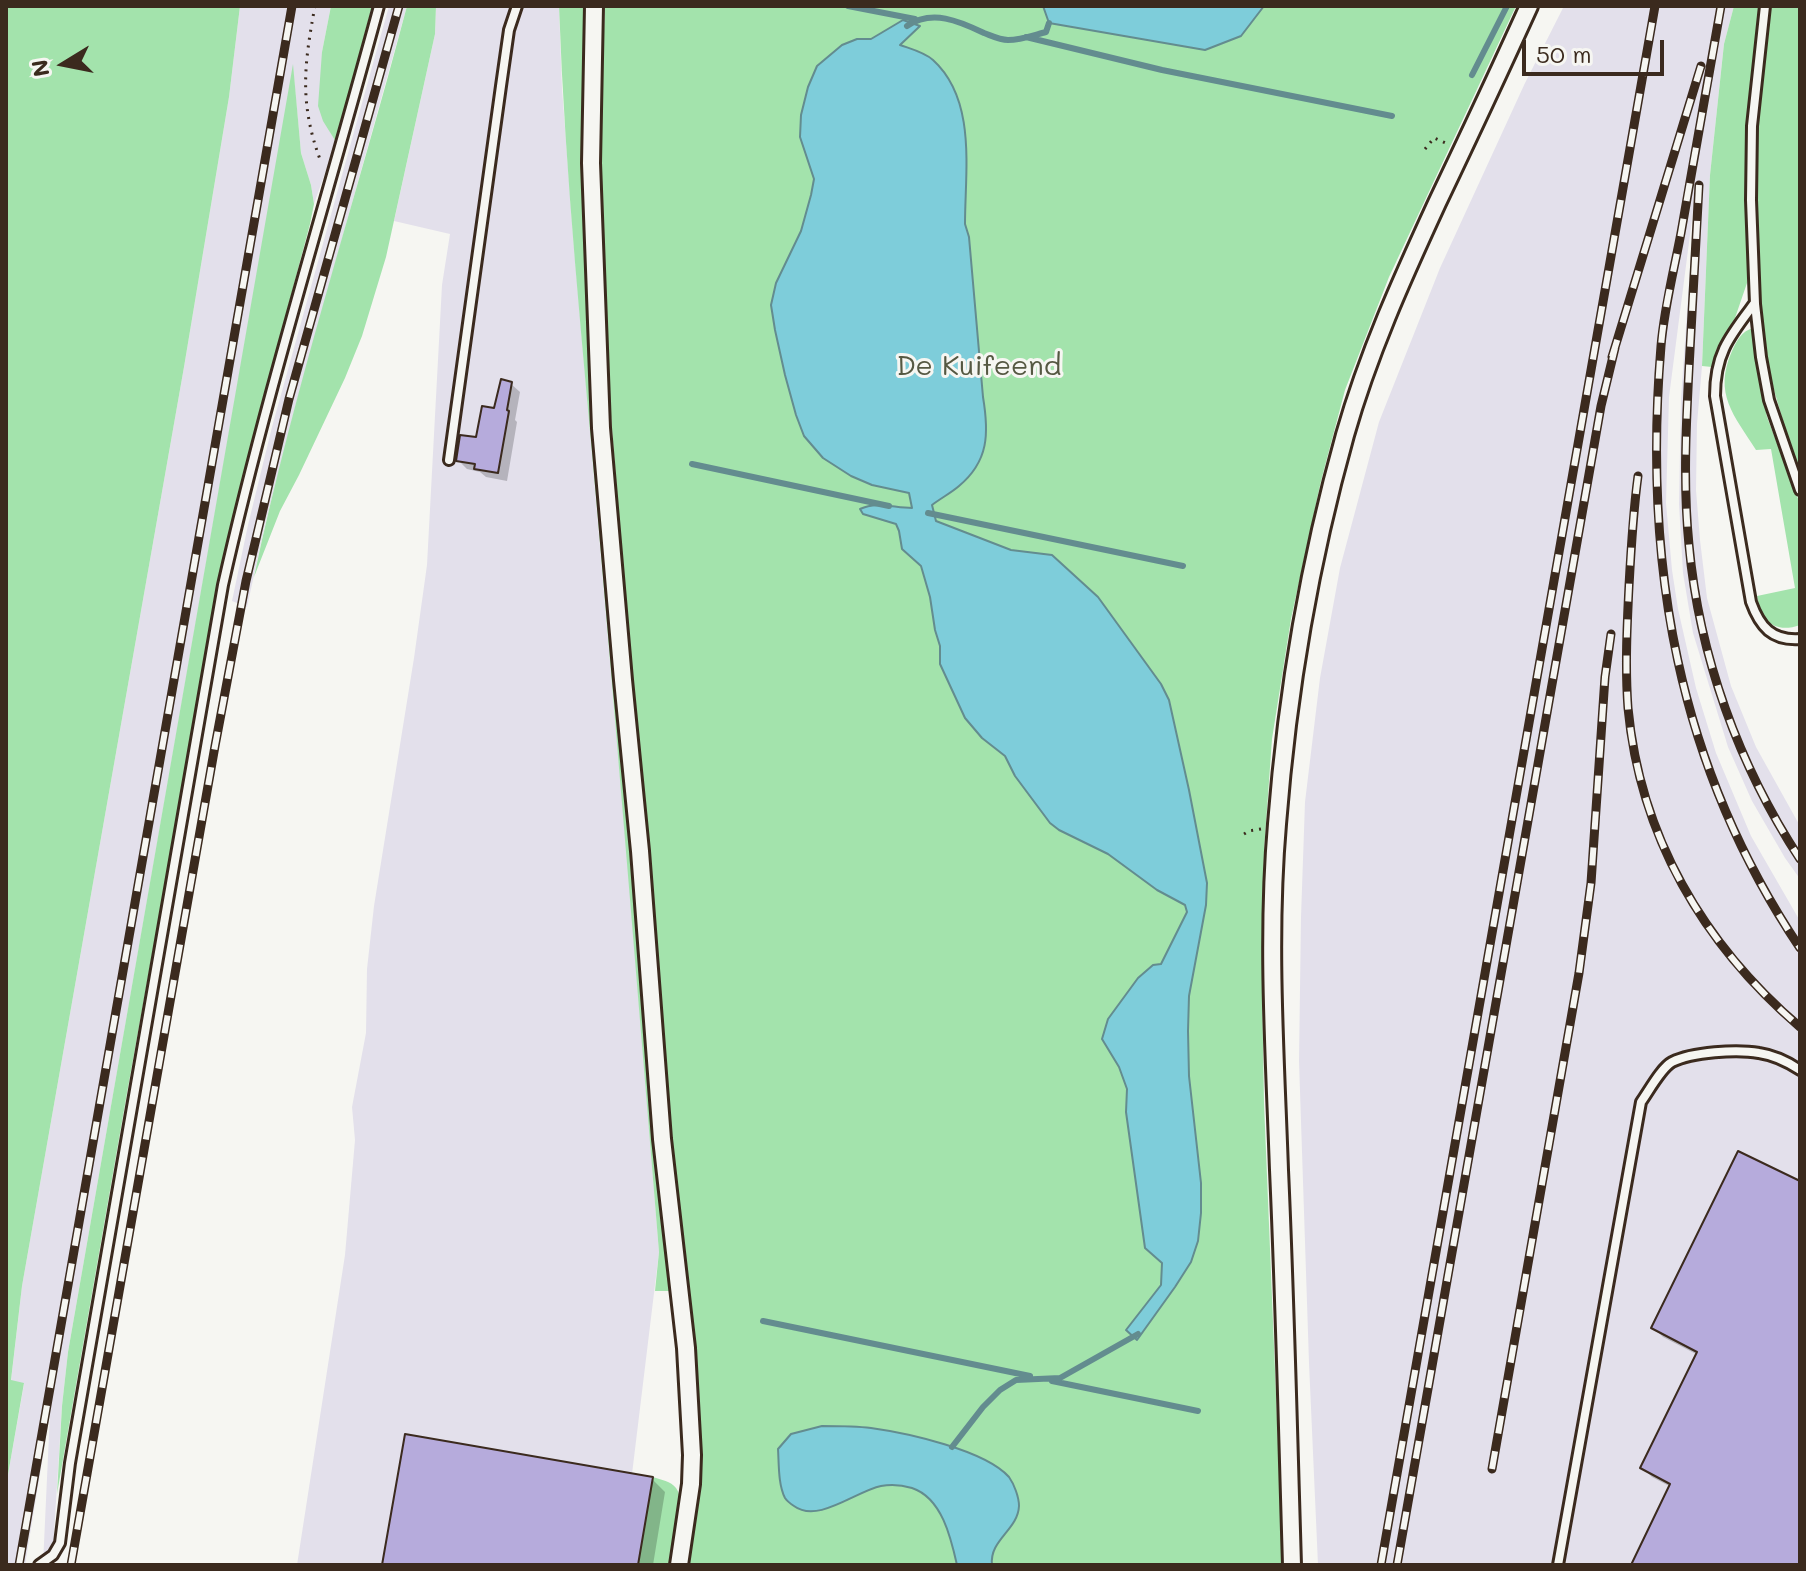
<!DOCTYPE html>
<html>
<head>
<meta charset="utf-8">
<style>
	body { margin:0 }
	#map { position:relative; width:1806px; height:1571px; overflow:hidden; background:#f6f6f2; font-family:Mali,sans-serif }
	canvas { display:block }
	.frame { position:absolute; inset:0; border:8px solid #3b2a1e; pointer-events:none }
	.north { position:absolute; left:24px; top:24px; width:80px; height:80px; -webkit-text-stroke:6px #f6f6f2; paint-order:stroke; rotate:260deg; font-size:22px; font-weight:700; line-height:32px; text-align:center; color:#3b2a1e }
	.north::after { content:''; display:block; margin:auto; width:28px; height:36px; background:#3b2a1e; clip-path:polygon(50% 0,100% 100%,50% 72%,0 100%) }
	.scale { position:absolute; left:1522px; top:40px; width:142px; height:36px; box-sizing:border-box; border:4px solid #3b2a1e; border-top:0; padding-left:10px; font-size:24px; line-height:28px; white-space:nowrap; color:#3b2a1e; -webkit-text-stroke:6px #f6f6f2; paint-order:stroke }
</style>
</head>
<body>
<div id="map">
<canvas width="1806" height="1571"></canvas>
<div class="frame"></div>
<div class="north">N</div>
<div class="scale">50 m</div>
</div>
<script>
const g = document.querySelector('canvas').getContext('2d');
g.lineJoin = 'round';
function paint(path, color) {
  g.fillStyle = color;
  g.fill(path, 'evenodd');
}
function strokePath(path, color, width, dash) {
  g.strokeStyle = color;
  g.lineWidth = width;
  g.lineCap = dash ? 'butt' : 'round';
  g.setLineDash(dash || []);
  g.stroke(path);
}
function write(font, color, halo, rows, align = 'center') {
  g.font = font + ' Mali,sans-serif';
  g.lineWidth = 6;
  g.setLineDash([]);
  g.textBaseline = 'middle';
  g.strokeStyle = halo;
  g.fillStyle = color;
  for (const [text, x, y, turn = 0] of rows) {
    g.save();
    g.translate(x, y);
    g.rotate((+turn || 0) * Math.PI / 180);
    g.textAlign = isNaN(turn) ? turn : align;
    if (halo) g.strokeText(text, 0, 0);
    g.fillText(text, 0, 0);
    g.restore();
  }
}
paint(new Path2D(`
	M240 6H331L322 52 330 132 336 142 314 204 311 185 301 153 293 68 68 1352 62 1406 52 1565H43L50 1413 25 1565H6V1486L24 1384 11 1381 22 1286 184 367 229 97Z
	M389 6H407L296 404 266 521 247 607 232 601 248 525 272 427Z
	M436 6H559L562 88 574 247 628 868 659 1252 632 1474 606 1565H297L345 1255 355 1140 352 1107 366 1033 367 969 374 906 414 658 427 565 442 285 450 234 394 221 435 34Z
	M1564 6H1734L1724 44 1710 175 1702 366 1697 424 1696 490 1700 540 1707 598 1731 686 1756 747 1800 826V879L1785 858 1752 801 1728 747 1693 633 1683 573 1679 504 1681 399 1695 196 1669 397 1666 503 1672 570 1678 609 1696 688 1716 753 1751 836 1800 921V1565H1318L1309 1363 1299 1061 1301 917 1305 802 1320 678 1340 568 1379 422 1440 268 1525 83Z`), '#e3e0eb');
paint(new Path2D(`
	M6 6H240L229 97 184 367 22 1286 11 1380 24 1383 6 1486Z
	M331 6H372L336 142 323 121 318 106 322 52Z
	M407 6H436L435 34 386 257 362 336 345 378 299 475 280 511 254 577C295 384 357 196 407 6Z
	M559 6H588L585 244 593 389 672 1291H655L659 1252C639 1008 619 764 598 520 583 349 565 178 559 6Z
	M605 6H1516L1389 277 1345 390 1321 481 1291 619 1272 739 1264 851 1262 985 1264 1103 1283 1565H689L702 1471 681 1246 671 1172 602 303 598 182Z
	M1734 6H1759L1748 127 1745 191 1748 258 1747 283 1735 318 1717 348 1712 367 1702 366 1710 175 1724 44Z
	M1770 6H1800V470L1787 435 1770 376 1761 305 1756 183 1759 102Z
	M293 64 301 153 311 185 314 204 310 224 256 427 224 556 127 1093 57 1494 62 1406 68 1352Z
	M1753 328 1759 377 1767 417 1800 504V625C1775 634 1761 621 1757 596L1795 588 1771 449 1756 450C1734 415 1713 394 1732 351 1737 340 1742 331 1753 328Z
	M653 1477C661 1480 671 1481 676 1488 687 1502 676 1547 673 1565H638Z`), '#a3e3ac');
const water = new Path2D(`
	M1043 6H1264L1241 36 1205 50 1049 23Z
	M903 20 920 26 900 45C911 49 924 52 933 60 977 100 965 171 965 224L969 237 983 397C989 433 989 461 959 486 951 493 941 498 932 505L936 521 1011 550 1052 555 1098 597 1161 684 1169 700 1189 790 1207 883 1206 905 1189 996 1188 1031 1189 1076 1201 1183V1213L1198 1241 1191 1262 1175 1287 1137 1340 1126 1330 1161 1285 1162 1263 1145 1248 1126 1112 1127 1089 1119 1067 1102 1039 1108 1019 1138 978 1153 965 1161 964 1187 912 1185 905 1157 890 1108 854 1059 830 1050 823 1015 776 1005 756 982 738 965 718 940 664V646L935 630 930 597 921 566 902 549 899 531 896 524 863 514 860 509C877 501 894 508 912 508L909 493 872 485 851 476 823 458 804 436 796 415 785 375 775 330 771 305 776 283 801 231 811 195 814 179 800 137 801 115 808 87 817 66 842 45 857 39H871Z
	M822 1426C838 1426 855 1426 871 1428 907 1433 985 1450 1009 1477 1014 1484 1019 1497 1019 1506 1018 1530 989 1540 992 1565H957C951 1538 942 1498 912 1488 902 1485 891 1484 881 1486 856 1491 818 1524 794 1506 791 1504 787 1501 785 1498 778 1484 779 1464 778 1449L791 1434Z`);
paint(water, '#7ecdda');
strokePath(water, '#638c8f', 2);
paint(new Path2D(`
	M511 384 520 392 515 420 517 422 507 481 486 477 480 472 467 469 458 460 477 440Z
	M1800 1183V1565H1634L1671 1487 1652 1477 1642 1467 1698 1355 1663 1337 1654 1328Z
	M652 1479 665 1492 653 1565H384Z`), '#0003');
strokePath(new Path2D(`
	M848 6 915 19
	M907 26C932 9 959 21 984 33 992 36 1000 40 1008 40 1021 40 1034 35 1046 32L1049 23
	M1026 37 1162 70 1392 116
	M1472 75 1507 6
	M692 464 889 506
	M928 513 1183 566
	M763 1321 1030 1376
	M1052 1381 1198 1411
	M952 1447 983 1407 1000 1390 1016 1380 1060 1378 1138 1334`), '#638c8f', 6);
const building = new Path2D(`
	M501 379 512 382 507 410 509 411 498 473 474 469 475 464 456 461 460 435 476 437 482 406 494 408Z
	M1738 1151 1800 1181V1565H1631L1670 1484 1640 1468 1697 1352 1651 1328Z
	M405 1434 653 1477 638 1565H382Z`);
paint(building, '#b6abdc');
strokePath(building, '#3b2a1e', 2);
const lane = new Path2D(`
	M1765 6 1752 126 1751 200 1755 304 1761 357 1769 400 1800 490
	M1754 304C1730 336 1715 353 1715 396L1751 602C1760 627 1772 641 1800 639
	M449 460 501 86 509 30 517 6
	M39 1565 53 1555 60 1543 70 1463 223 585C267 390 327 199 379 6
	M1558 1565 1641 1102C1649 1091 1661 1068 1672 1062 1692 1052 1737 1049 1759 1053 1773 1055 1788 1062 1800 1070`);
const street = new Path2D(`
	M594 6 591 163 601 428 623 680 640 851 662 1139 686 1348 692 1455 691 1484 679 1565
	M1292 1565C1288 1433 1285 1302 1279 1170 1275 1055 1267 939 1277 824 1287 695 1310 560 1345 435 1368 354 1402 279 1437 203 1468 138 1499 72 1529 6`);
strokePath(lane, '#3b2a1e', 14);
strokePath(street, '#3b2a1e', 22);
strokePath(new Path2D(`
	M315 6C304 65 299 104 321 162
	M1425 149 1434 138 1448 144
	M1244 834 1249 831 1261 829`), '#3b2a1e', 3, [2, 6]);
strokePath(lane, '#f6f6f2', 8);
strokePath(street, '#f6f6f2', 16);
const rail = new Path2D(`
	M1721 6C1708 82 1694 157 1681 233 1674 270 1664 309 1661 346 1643 563 1677 765 1800 948
	M1699 185C1696 246 1692 307 1689 368 1686 427 1683 486 1689 545 1699 656 1739 766 1800 859
	M1612 357 1701 66
	M1638 476C1633 513 1631 549 1629 586 1627 626 1625 667 1628 708 1640 836 1703 944 1800 1027
	M1492 1469 1579 973 1591 883 1605 677 1611 634
	M19 1565 292 6
	M71 1565 215 746 246 581 289 399 399 6
	M1381 1565 1655 6
	M1397 1565 1601 406 1615 348`);
strokePath(rail, '#3b2a1e', 9);
strokePath(rail, '#f6f6f2', 6, [18]);
write('28px', '#555842', '#f6f6f2', [
	["De Kuifeend",979,366]
]);
</script>
</body>
</html>
